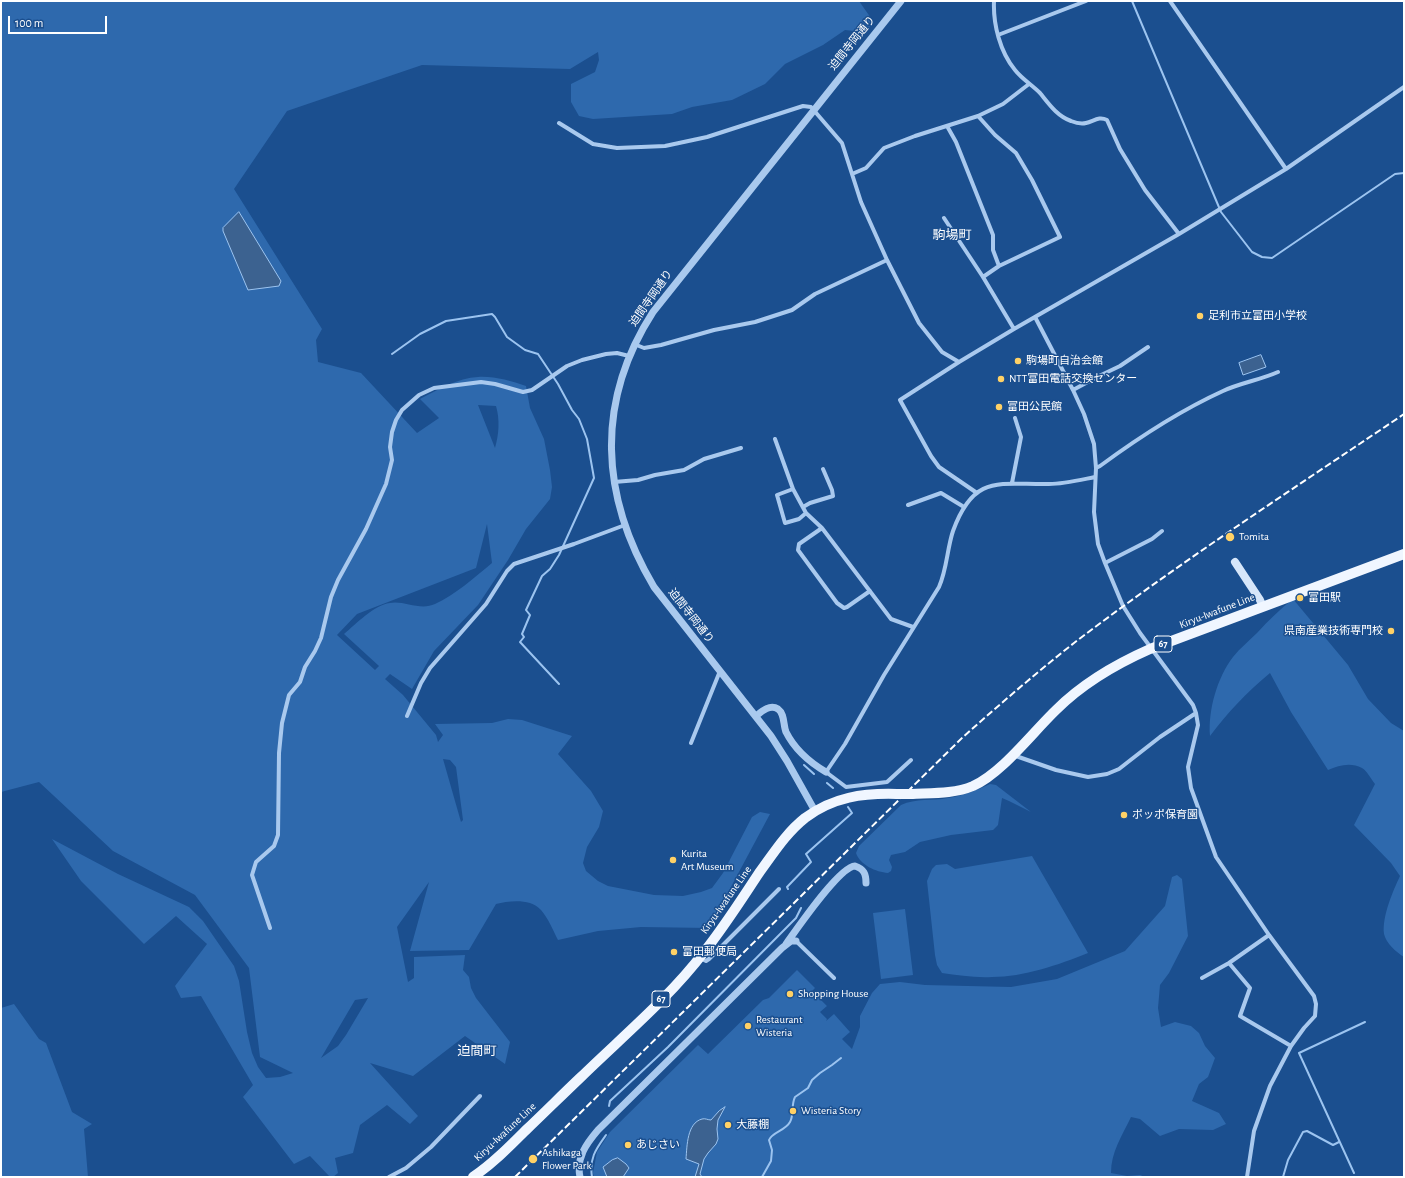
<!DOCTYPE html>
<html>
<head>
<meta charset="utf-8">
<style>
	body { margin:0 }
	#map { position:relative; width:1405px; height:1178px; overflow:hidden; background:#1b4f8f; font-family:"Alegreya Sans",sans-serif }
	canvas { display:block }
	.frame { position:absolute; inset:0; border:2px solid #fff; pointer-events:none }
	.scale { position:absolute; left:8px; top:16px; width:99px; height:18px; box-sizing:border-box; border:2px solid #fff; border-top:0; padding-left:5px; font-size:12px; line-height:14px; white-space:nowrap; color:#fff; -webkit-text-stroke:3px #1b4f8f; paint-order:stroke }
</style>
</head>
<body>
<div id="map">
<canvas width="1405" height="1178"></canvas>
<div class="frame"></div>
<div class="scale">100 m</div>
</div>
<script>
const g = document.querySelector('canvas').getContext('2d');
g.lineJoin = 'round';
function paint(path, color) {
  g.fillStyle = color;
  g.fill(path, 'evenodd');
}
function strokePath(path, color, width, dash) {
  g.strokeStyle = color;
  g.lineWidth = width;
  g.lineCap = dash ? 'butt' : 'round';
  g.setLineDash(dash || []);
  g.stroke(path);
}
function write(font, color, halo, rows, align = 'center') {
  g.font = font + ' "Alegreya Sans","Noto Sans JP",sans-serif';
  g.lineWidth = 3;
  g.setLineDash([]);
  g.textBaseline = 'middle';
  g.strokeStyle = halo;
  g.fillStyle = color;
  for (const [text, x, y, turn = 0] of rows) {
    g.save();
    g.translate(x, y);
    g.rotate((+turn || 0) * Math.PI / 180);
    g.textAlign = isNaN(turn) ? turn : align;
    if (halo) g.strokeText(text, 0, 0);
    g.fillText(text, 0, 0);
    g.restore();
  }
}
paint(new Path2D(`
	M1 1H859L873 21 868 30 861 34 854 31 845 30 823 45 785 64 765 84 732 100 692 107 672 114 593 119 579 116 571 102V84L595 72 599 60 598 52 570 69 422 65 287 111 234 189 322 329 316 340 318 362 361 373 417 433 439 418 420 399C437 390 458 378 478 377 494 376 511 381 526 386L530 408 544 439 550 470 552 487 550 499 526 529 508 560 478 605 434 651 412 689 390 674 385 679 403 695 436 735 438 742 443 735 435 724 492 723 508 719 522 720 572 736 558 754 591 791 603 811 599 827 587 847 583 863 586 871 598 881 608 886 654 895 683 896 701 892 712 888 723 873 752 817 760 812 770 814 709 928 641 927 598 931 558 940C553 930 548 918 541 910 530 898 509 901 496 904L469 950 410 951 429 882 397 927 408 982 414 978V957L465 955 463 970 469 977 471 988 476 998 510 1042 505 1064 465 1036 413 1076 370 1063 418 1116 410 1124 387 1105 360 1125 353 1153 335 1158 338 1173 333 1177H330L310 1156 294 1164 243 1097 253 1085 201 996 181 998 175 986 207 944 176 916 144 944 81 881 52 839 118 874 189 907 203 921 234 966 239 981 247 1032 252 1053 258 1067 266 1078 280 1077 293 1073 260 1057 249 968 195 895 113 851 39 782 1 792ZM478 405 496 406C500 420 499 434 495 448ZM487 524 492 563C475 577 455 595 435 604 420 611 403 600 390 603 374 605 356 624 344 634L379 666 375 670 337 635 357 614 476 568ZM443 759 450 760 456 767 463 820 461 822ZM368 998 346 1035 338 1046 321 1058 355 1000Z
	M1293 599 1348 665 1368 699 1391 723 1404 731V957C1396 952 1386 943 1384 934 1382 916 1393 891 1400 876L1391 863 1354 825 1375 784C1371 779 1367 771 1362 768 1351 762 1339 765 1328 770L1291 712 1270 673C1247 692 1228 712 1210 736 1208 710 1217 678 1233 657 1240 648 1249 641 1257 633 1269 620 1280 609 1293 599Z
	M990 784 996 785 1031 812 1009 801 1002 798 998 825 993 830 951 835 920 842 905 852 891 855 889 860 892 867 891 871 888 873C876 872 860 865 856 853L859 846 901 805C916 798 932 801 948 798 963 796 977 790 990 784Z
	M1032 856 1088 953C1058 965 1024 977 992 977 975 978 958 975 942 973L937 965 935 955 927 881 932 869 936 865 947 864 955 869Z
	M1177 875 1182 879 1188 936 1169 973 1160 985 1158 1008 1161 1027 1175 1022 1191 1026 1199 1033 1205 1046 1215 1058 1208 1077 1199 1084 1192 1101 1219 1113 1226 1124 1213 1130 1179 1129 1160 1136 1140 1119 1131 1117C1122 1136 1111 1152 1111 1173L1127 1176 1140 1175 1145 1177H594L593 1173 597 1152 610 1132 698 1045 708 1054 763 1000 769 998 797 970 815 988 812 991 827 1006 820 1012 827 1019 826 1021 834 1014 850 1032 842 1039 852 1049 860 1027V1016L872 993 880 984 900 982 925 985 1011 987 1057 979 1125 951 1165 906 1172 877Z
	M905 909 913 975 881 979 873 913Z
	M14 1004 39 1039 46 1043 72 1112 92 1124 84 1129 88 1177H1V1008Z`), '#2e69ad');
const water = new Path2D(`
	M239 212 281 281 279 286 248 290 223 231V228Z
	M1261 355 1266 367 1243 375 1239 363Z
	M725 1107 718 1120 717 1129 718 1139 716 1144 708 1153 704 1159 700 1174 702 1177H695L699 1164 686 1159C687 1146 687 1123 702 1119 705 1118 708 1120 711 1120L719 1111Z
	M618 1158 626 1164 629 1168 623 1177H607L603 1167 612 1160Z`);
paint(water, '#3c6290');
strokePath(water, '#9cc4f0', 1);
strokePath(new Path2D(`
	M1132 1 1221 212 1252 252 1262 257 1272 258 1395 174 1404 173
	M392 354 420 334 446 321 492 314 495 317 507 337 525 350 538 354 558 384 572 410 579 419 587 439 594 478 559 555 550 569 542 576 526 610 530 615 522 634 524 637 520 642 559 684
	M804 765 814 774
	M827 783 833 788
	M788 889 787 887 811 862 806 854 852 813 848 807
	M609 1106 610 1101 668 1047 796 918 801 908
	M1354 1173 1299 1053 1365 1022
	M592 1177C589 1158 596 1149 606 1135
	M762 1177 771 1161 772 1150 769 1140C772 1132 785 1131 790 1122 794 1115 791 1105 795 1097L808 1088 812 1080 820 1073 832 1065 841 1058
	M1283 1177 1288 1160 1303 1132 1307 1131 1333 1145 1339 1142`), '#9cc4f0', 2);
strokePath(new Path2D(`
	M994 1C993 24 1000 52 1015 70 1022 79 1032 85 1040 93 1049 104 1057 116 1071 121 1076 123 1082 124 1086 123 1094 121 1099 116 1107 120L1120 149 1145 190 1179 234
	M1170 1 1286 169
	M998 35 1086 1
	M978 116 995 135 1016 153 1032 180 1060 237 999 266
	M559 123 593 144 617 148 665 146 707 137 803 106 811 107 842 143 861 202 887 260 815 294 792 310 755 322 714 330 661 345 644 348 634 344
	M947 126 956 142 993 235V250L999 266 983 277
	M852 174 866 168 884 148 915 136 978 116 1003 104 1029 84
	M944 218 983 277 1014 329
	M887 260 919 323 942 352 959 362
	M1035 317 1073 390 1084 414 1094 444 1096 468 1094 512 1098 544 1105 563 1123 606 1140 633 1193 705 1196 713 1198 725 1188 767 1191 788 1216 857 1269 935 1314 996 1316 1004 1315 1016 1304 1028 1291 1046 1270 1086 1254 1131 1247 1177
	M1073 390 1097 377 1120 366 1148 347
	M775 439 793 489 806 513 822 528 891 619 913 627
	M1096 468 1100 466C1138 438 1179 411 1223 391 1240 383 1260 380 1278 372
	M614 482 638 480 655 475 684 470 704 459 741 448
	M1012 483 1021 437 1015 418
	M793 489 777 495 785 523 799 519 806 513
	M977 493 939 467 931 456 900 400 959 362 1014 329 1179 234 1286 169 1404 87
	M908 505 941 493 964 507
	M803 507 810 503 833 496 832 490 823 469
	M822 528 799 544 798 550 837 603 844 608 847 607 870 591
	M1105 563 1152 539 1162 531
	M407 716 421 683 430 668 486 604 507 571 514 564 574 544 625 525
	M691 743 720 671
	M1013 755 1056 770 1088 777 1107 774 1119 769 1160 737 1196 713
	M911 760 887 782 846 787 826 772 845 744 884 675 939 587C947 569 947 549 953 531 974 473 1000 485 1049 484 1064 484 1080 480 1095 477
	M270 928 252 875 256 862 274 846 278 835 279 753 282 723 289 695 300 682 305 667 315 651 321 638 331 597 338 580 366 529 386 484 392 460 390 447 392 432 396 420 402 410 419 395 434 388 481 382 495 384 523 392 532 390 567 366 582 360 606 354 617 353 629 356
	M796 941 834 978
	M700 958 706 961 709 959 779 889
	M1229 963 1250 988 1240 1016 1291 1046
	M1202 978 1229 963 1269 935
	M389 1177 406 1168 431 1147 480 1096`), '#a9c9ee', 4);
strokePath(new Path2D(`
	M756 716C762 711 770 704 778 709 785 714 783 725 786 732 795 750 809 762 826 772
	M815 811 787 761 771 736 654 587C600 496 595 402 653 312L901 1
	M786 944C797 929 839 867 855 866 864 869 866 874 866 883
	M580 1177C576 1158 586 1144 598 1130L782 948 791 941H796`), '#a9c9ee', 7);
strokePath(new Path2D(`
	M1235 562 1260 600 1263 607`), '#d6e6fa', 8);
strokePath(new Path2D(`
	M912 794C932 793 954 794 973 786 1002 773 1032 733 1056 710 1082 684 1116 664 1150 649L1404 554
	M473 1177C492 1164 508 1148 525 1131 544 1113 562 1095 581 1077 622 1037 670 997 704 952 724 927 741 900 759 873 773 854 786 833 805 818 833 797 863 793 897 794`), '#f0f6ff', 10);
strokePath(new Path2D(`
	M515 1177 963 737C999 705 1036 673 1074 643 1180 562 1293 489 1404 414`), '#fff', 2, [7, 3]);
strokePath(new Path2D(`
	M897 794H912`), '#f0f6ff', 10);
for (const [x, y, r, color] of [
	[1200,316,4,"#ffd166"],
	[1018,361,4,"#ffd166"],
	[1001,379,4,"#ffd166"],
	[999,407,4,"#ffd166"],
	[1230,537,5,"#ffd166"],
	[1300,598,4,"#ffd166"],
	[1391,631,4,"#ffd166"],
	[1124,815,4,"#ffd166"],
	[673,860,4,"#ffd166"],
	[674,952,4,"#ffd166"],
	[790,994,4,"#ffd166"],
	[748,1026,4,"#ffd166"],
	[793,1111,4,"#ffd166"],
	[728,1125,4,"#ffd166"],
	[628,1145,4,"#ffd166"],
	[533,1159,5,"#ffd166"]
]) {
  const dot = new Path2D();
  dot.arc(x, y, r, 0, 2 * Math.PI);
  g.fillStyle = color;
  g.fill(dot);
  strokePath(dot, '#1b4f8f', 1.5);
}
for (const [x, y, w] of [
	[1163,644,18],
	[661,999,18]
]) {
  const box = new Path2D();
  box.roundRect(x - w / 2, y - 8, w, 16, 3);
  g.fillStyle = '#1b4f8f';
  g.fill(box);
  strokePath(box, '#fff', 1);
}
write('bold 10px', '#fff', null, [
	["67",1163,644],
	["67",661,999]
]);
write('11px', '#fff', '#1b4f8f', [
	["迫間寺岡通り",852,43,-51],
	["迫間寺岡通り",651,298,-55],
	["Kiryu-Iwafune Line",1217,611,-21],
	["迫間寺岡通り",691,616,52],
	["Kiryu-Iwafune Line",726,900,-55],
	["Kiryu-Iwafune Line",505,1132,-43]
]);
write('11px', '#fff', '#1b4f8f', [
	["足利市立富田小学校",1208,316],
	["駒場町自治会館",1026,361],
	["NTT富田電話交換センター",1009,379],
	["富田公民館",1007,407],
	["Tomita",1239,537],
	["富田駅",1308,598],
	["県南産業技術専門校",1383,631,"right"],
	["ポッポ保育園",1132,815],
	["Kurita",681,854],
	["Art Museum",681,867],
	["富田郵便局",682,952],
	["Shopping House",798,994],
	["Restaurant",756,1020],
	["Wisteria",756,1033],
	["Wisteria Story",801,1111],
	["大藤棚",736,1125],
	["あじさい",636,1145],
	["Ashikaga",542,1153],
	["Flower Park",542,1166]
], 'left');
write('13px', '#fff', '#1b4f8f', [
	["駒場町",952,235],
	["迫間町",477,1051]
]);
</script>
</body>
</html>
